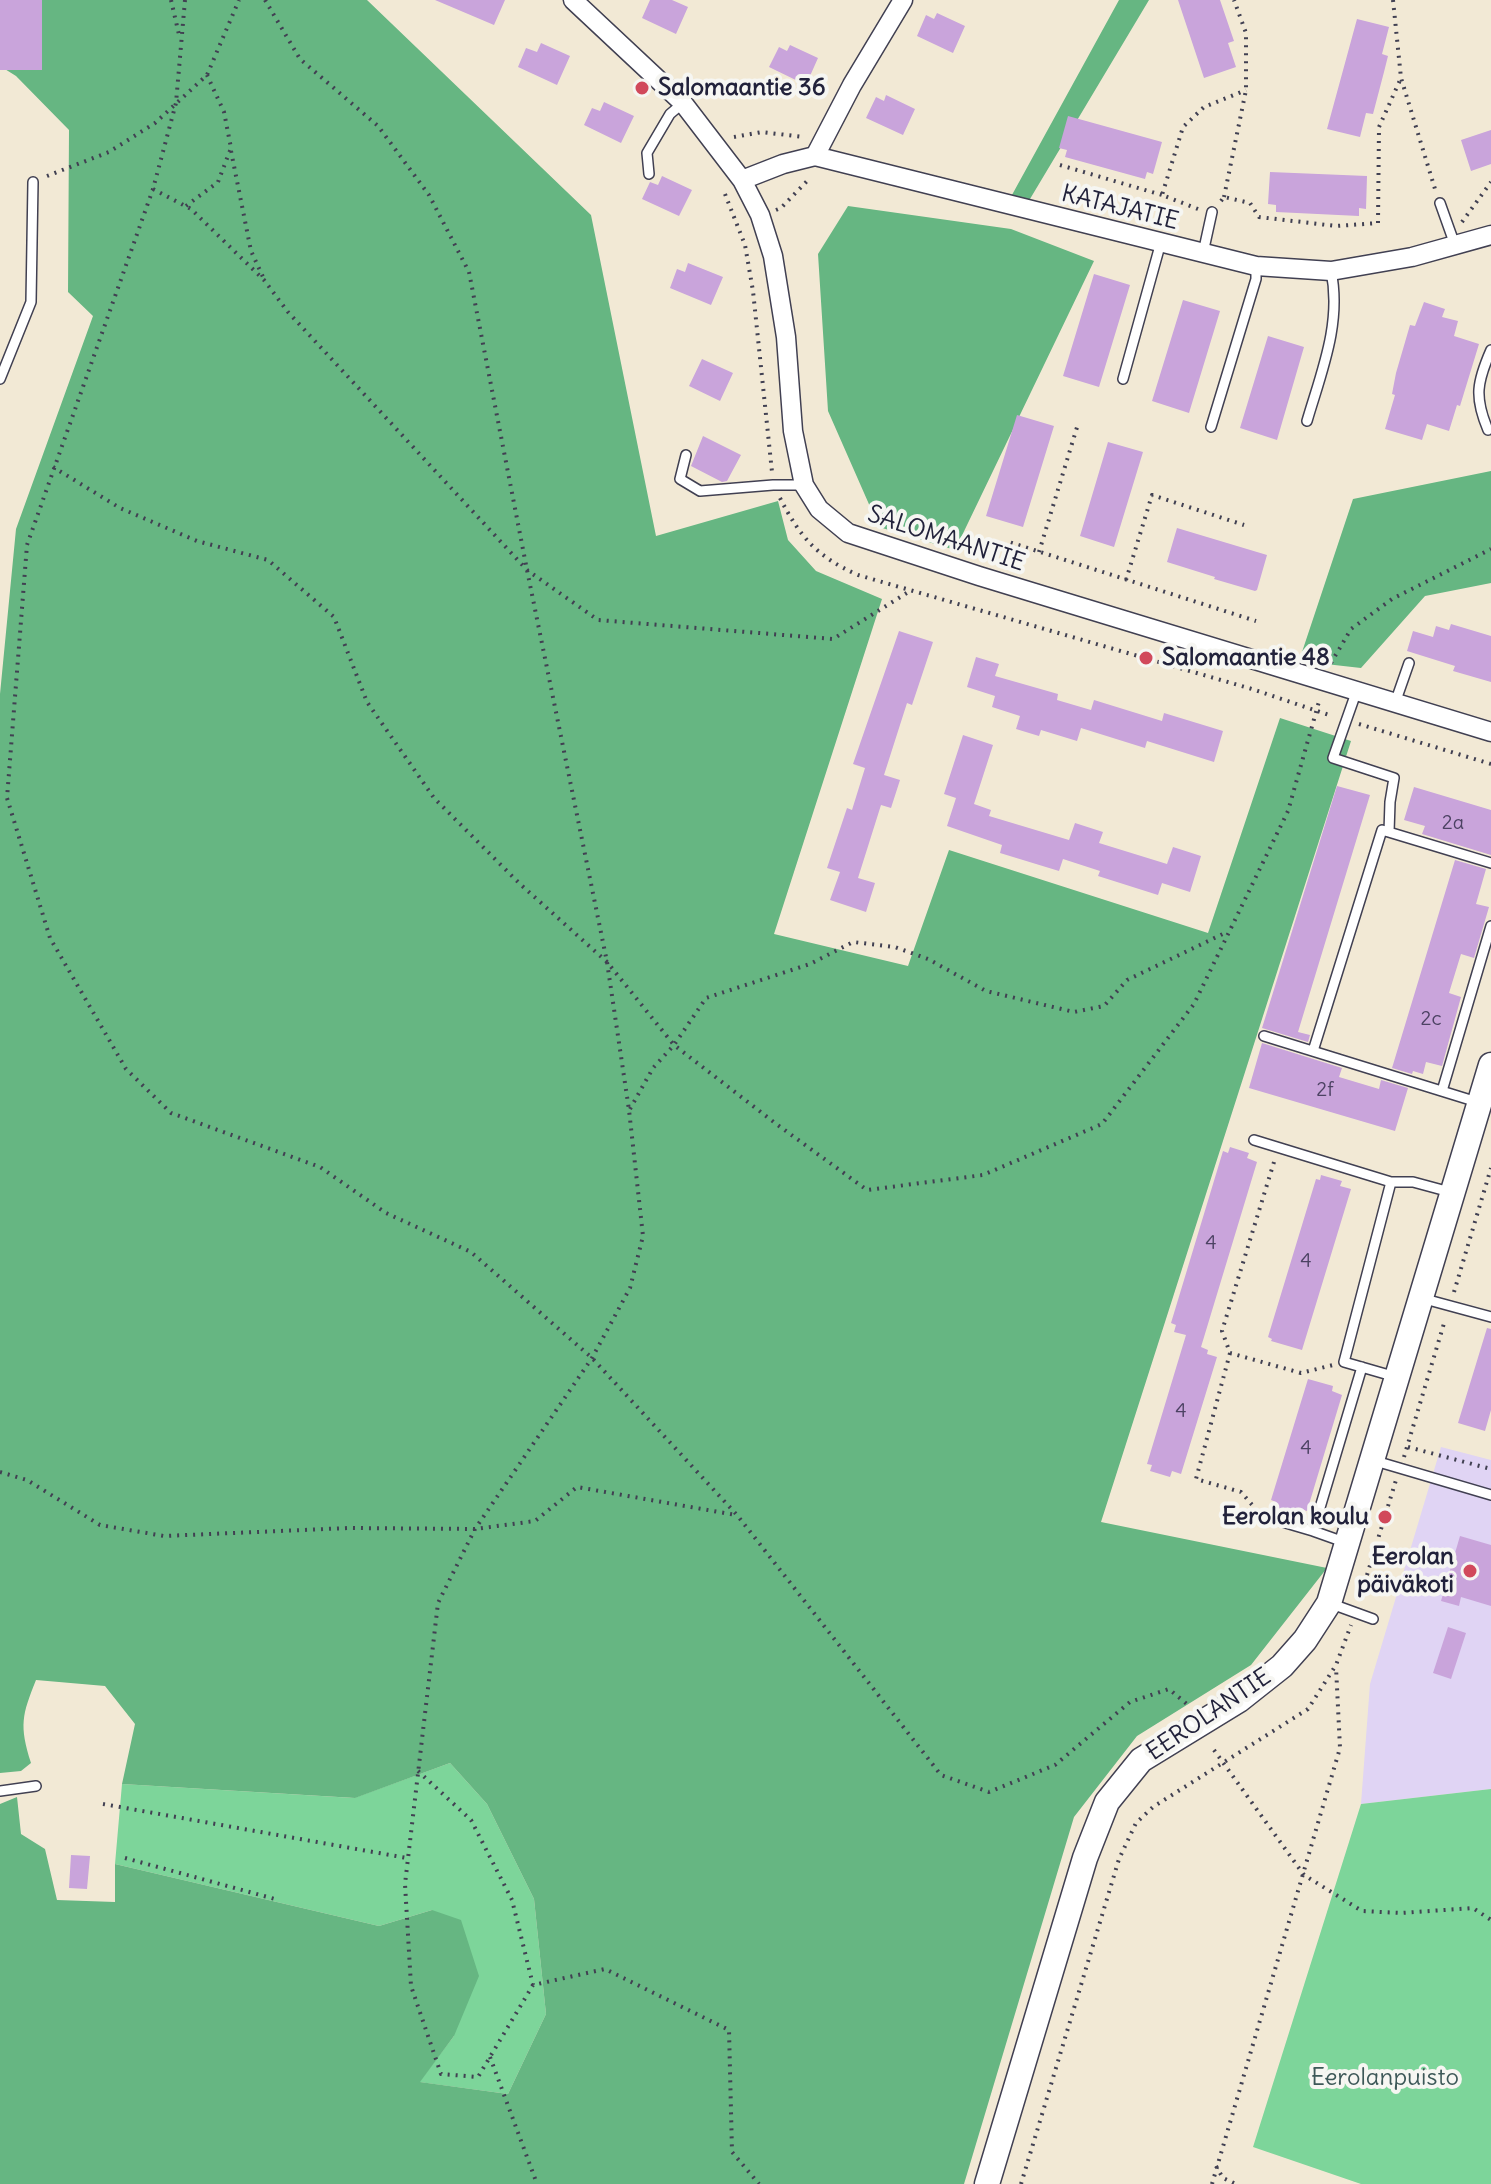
<!DOCTYPE html>
<html>
<head>
<meta charset="utf-8">
<style>
	body { margin:0 }
	canvas { display:block; background:#f2e9d5 }
</style>
</head>
<body>
<canvas width="1491" height="2184"></canvas>
<script>
const g = document.querySelector('canvas').getContext('2d');
g.lineJoin = 'round';
function paint(path, color) {
  g.fillStyle = color;
  g.fill(path, 'evenodd');
}
function strokePath(path, color, width, dash) {
  g.strokeStyle = color;
  g.lineWidth = width;
  g.lineCap = dash ? 'butt' : 'round';
  g.setLineDash(dash || []);
  g.stroke(path);
}
function write(font, color, halo, rows, align = 'center') {
  g.font = font + ' Delius,sans-serif';
  g.lineWidth = 8;
  g.setLineDash([]);
  g.textBaseline = 'middle';
  g.strokeStyle = halo;
  g.fillStyle = color;
  for (const [text, x, y, turn = 0] of rows) {
    g.save();
    g.translate(x, y);
    g.rotate((+turn || 0) * Math.PI / 180);
    g.textAlign = isNaN(turn) ? turn : align;
    if (halo) g.strokeText(text, 0, 0);
    g.fillText(text, 0, 0);
    g.restore();
  }
}
paint(new Path2D(`
	M1441 1447 1491 1460V1789L1361 1804 1370 1684Z`), '#e0d4f4');
paint(new Path2D(`
	M450 1763 487 1804 534 1899 546 2014 508 2094 419 2082 454 2036 432 1910 379 1926 115 1864 122 1784 354 1798Z
	M1491 1789V2184H1361L1253 2147 1361 1804Z`), '#7dd59a');
paint(new Path2D(`
	M0 0H367L591 215 656 536 778 501 788 540 816 571 882 599 774 934 908 966 949 850 1208 933 1280 718 1351 741 1101 1522 1327 1568 1251 1665 1137 1736 1074 1817 964 2184H0V1804L17 1797 21 1834 45 1849 57 1900 115 1902V1864L379 1926 432 1910 461 1920 479 1976 454 2036 420 2082 508 2094 546 2014 534 1899 487 1804 450 1763 355 1798 122 1784 135 1724 105 1686 36 1680C22 1715 19 1725 31 1763L21 1771 0 1773V694L16 529 93 316 68 292 69 130 16 76 0 66Z
	M1119 0H1149L1024 209 1007 204Z
	M848 206 1011 229 1094 261 955 550 879 527 828 411 818 254Z
	M1491 471V583L1425 596 1361 668 1299 661 1353 499Z`), '#66b682');
paint(new Path2D(`
	M0 0H42V70H0Z
	M435 0H505L494 25Z
	M650 0H672L688 7 676 34 642 18Z
	M1178 0H1220L1234 41 1228 43 1236 67 1204 78Z
	M937 13 965 26 953 53 917 36 926 15 934 19Z
	M1357 19 1389 27 1382 54 1388 56 1384 72 1373 114 1366 113 1360 137 1327 129Z
	M541 43 570 56 557 85 518 67 526 48 537 52Z
	M790 45 818 58 806 85 769 67 779 47 787 51Z
	M886 95 915 109 903 135 866 118 876 97 884 101Z
	M604 102 634 116 621 143 584 125 592 108 600 111Z
	M1068 116 1162 142 1153 174 1147 172 1145 179 1065 157 1067 150 1059 148Z
	M1491 130V164L1471 171 1461 140Z
	M1270 172 1367 176 1366 209 1359 208V216L1276 212V205L1268 204Z
	M662 176 692 190 679 216 642 199 650 182 658 185Z
	M688 263 723 277 711 305 670 288 677 269 685 272Z
	M1094 274 1130 285 1099 387 1063 376Z
	M1183 300 1220 311 1189 413 1152 401Z
	M1424 302 1445 309 1442 317 1458 321 1454 336 1479 344 1460 406 1457 405 1449 431 1427 424 1422 440 1385 429 1395 395 1392 394 1396 373 1410 325 1415 326Z
	M1268 336 1304 347 1277 440 1240 428Z
	M702 359 733 373 720 401 689 386Z
	M1017 415 1054 426 1023 527 986 516Z
	M703 436 741 455 727 481 722 482 691 466Z
	M1108 442 1143 452 1114 547 1080 536Z
	M1177 528 1267 555 1257 590 1255 591 1214 579 1215 577 1167 562Z
	M1451 624 1491 636V682L1453 671 1455 666 1407 651 1413 631 1433 637 1436 626 1449 630Z
	M899 631 933 642 912 705 907 703 884 775 900 780 891 808 881 805 858 878 875 883 866 912 830 900 840 872 827 868 847 808 852 810 865 768 853 764Z
	M976 657 999 664 995 676 1058 694 1057 700 1091 710 1094 700 1162 721 1164 713 1223 731 1214 762 1147 741 1145 748 1081 728 1077 741 1041 730 1039 736 1016 729 1020 716 992 707 995 696 967 687Z
	M963 735 993 745 974 804 991 810 989 816 1069 840 1075 823 1103 832 1099 843 1167 864 1173 847 1201 856 1190 892 1162 883 1158 895 1098 876 1100 871 1063 859 1059 871 1000 853 1002 845 947 826 956 798 944 794Z
	M1337 786 1370 795 1298 1032 1310 1035 1308 1042 1262 1028Z
	M1414 787 1491 810V855L1422 834 1425 826 1404 820Z
	M1455 860 1486 869 1476 904 1489 907 1474 958 1461 954 1449 993 1461 997 1442 1066 1426 1062 1423 1074 1413 1071 1412 1074 1392 1068Z
	M1262 1043 1342 1068 1339 1077 1379 1089 1381 1080 1408 1088 1395 1131 1249 1088Z
	M1230 1147 1249 1153 1247 1158 1257 1162 1201 1347 1208 1350 1207 1354 1217 1357 1181 1474 1172 1471 1170 1477 1150 1471 1152 1465 1147 1464 1186 1335 1174 1332 1176 1325 1171 1323 1223 1151 1228 1153Z
	M1321 1175 1342 1181 1340 1186 1351 1189 1302 1350 1271 1341 1272 1339 1268 1337 1316 1179 1320 1180Z
	M1487 1328 1491 1329V1410L1485 1431 1458 1423Z
	M1308 1379 1333 1386 1332 1391 1342 1395 1307 1511 1297 1508 1295 1515 1274 1508 1276 1502 1271 1500Z
	M1460 1536 1491 1545V1606L1461 1597 1459 1606 1441 1601Z
	M1448 1627 1466 1633 1451 1679 1433 1673Z
	M71 1855 90 1856 87 1889 69 1888Z`), '#c9a4db');
const service = new Path2D(`
	M649 174 647 153 670 114 683 103
	M1440 203 1455 245
	M1203 253 1212 212
	M0 379 31 302 33 182
	M1123 379 1161 242
	M1307 421C1321 373 1342 323 1331 271
	M1211 427 1256 279V266
	M1488 430C1474 397 1477 382 1491 350
	M686 455 680 479 700 491 773 485H804
	M1357 690 1333 758 1394 778 1390 802 1389 832
	M1395 703 1409 663
	M1264 1036 1477 1102
	M1313 1051 1382 830 1491 863
	M1442 1091 1491 926
	M1254 1140 1391 1182H1413L1450 1192
	M1391 1182 1344 1362 1396 1377
	M1421 1298 1491 1317
	M1372 1460 1491 1495
	M1262 1516 1313 1531
	M1344 1542 1313 1531 1362 1367
	M1329 1603 1373 1619
	M0 1791 36 1786`);
const minor = new Path2D(`
	M573 0 683 103 742 180 760 215 773 256 786 337 793 431 804 485 819 509 848 533 979 576 1491 732
	M815 156 852 85 903 0
	M742 180 783 164 815 156 1256 266 1331 271 1412 257 1491 235`);
const tertiary = new Path2D(`
	M987 2184 1085 1858 1107 1802 1141 1760 1239 1700 1282 1666 1305 1640 1329 1603 1491 1065`);
strokePath(service, '#414052', 12);
strokePath(minor, '#414052', 21);
strokePath(tertiary, '#414052', 27);
strokePath(new Path2D(`
	M171 0 180 39
	M185 0 176 103 153 189 27 545 7 798 50 938 126 1069 171 1113 320 1167 386 1213 471 1252 592 1358 737 1515 941 1775 989 1792 1055 1765 1130 1702 1169 1689 1188 1705
	M265 0 300 59 378 126 429 195 469 272 527 570 607 962 629 1110 643 1236 630 1288 592 1358 475 1529 438 1603 405 1884 411 1986 441 2074 478 2077 533 1985 605 1969 729 2030 732 2152 759 2184
	M1393 0 1401 78 1435 189
	M734 137 762 132 803 137
	M231 151 251 251 263 277
	M1060 165 1162 195
	M47 176 109 152 155 123 207 75 239 0
	M153 189 191 209 264 280 288 312 527 570 598 620 833 639 910 591
	M725 194 745 245 753 291 772 472
	M1224 197 1246 90V33L1234 0
	M1221 201 1224 197 1250 203 1259 217 1336 226 1378 223 1379 127 1401 78
	M186 206 218 182 231 148 224 112 207 75
	M1198 209 1162 195 1183 127 1204 107 1246 90
	M776 210 781 208 810 178
	M1462 222 1491 182
	M53 467 120 508 197 541 268 560 334 617 367 702 434 798 520 884 607 962 674 1045 775 1123 867 1190 983 1175 1102 1124 1194 1004 1288 811 1320 698
	M780 498C800 537 817 557 858 575L1252 689 1332 716
	M1039 552 1078 424
	M1002 563 1009 542 1256 621
	M1126 580 1152 495 1244 525
	M1331 663 1351 629 1392 599 1491 549
	M1359 724 1491 764
	M630 1109 653 1068 674 1045 706 998 810 964 853 942 895 947 928 959 986 991 1074 1012 1104 1006 1127 980 1227 932
	M1274 1162 1222 1331 1230 1353 1301 1373 1333 1365
	M1454 1292 1491 1168
	M1230 1353 1196 1479 1241 1492 1254 1507
	M1408 1447 1491 1469
	M1404 1457 1445 1320
	M0 1472 27 1480 100 1525 164 1536 349 1528 475 1529 535 1521 577 1487 736 1515
	M1360 1598 1396 1480
	M1214 1750 1304 1875 1362 1911 1401 1913 1473 1908 1491 1920
	M418 1771 471 1820 512 1900 533 1985
	M103 1804 407 1858
	M125 1858 275 1899
	M490 2057 537 2184
	M1216 2166 1223 2178 1236 2184
	M1021 2184 1119 1859 1136 1823 1153 1807 1308 1709 1336 1665 1351 1625
	M1212 2184 1340 1748 1336 1667`), '#414052', 4, [2, 6]);
strokePath(service, '#fff', 9);
strokePath(minor, '#fff', 18);
strokePath(tertiary, '#fff', 24);
for (const [x, y, r, color] of [
	[642,88,8,"#d1495b"],
	[1146,658,8,"#d1495b"],
	[1385,1517,8,"#d1495b"],
	[1470,1571,8,"#d1495b"]
]) {
  const dot = new Path2D();
  dot.arc(x, y, r, 0, 2 * Math.PI);
  g.fillStyle = color;
  g.fill(dot);
  strokePath(dot, '#f6f6f2', 3);
}
write('20px', '#4c4263', null, [
	["2a",1453,823],
	["2c",1431,1019],
	["2f",1325,1090],
	["4",1211,1243],
	["4",1306,1261],
	["4",1181,1411],
	["4",1306,1448]
]);
write('bold 24px', '#22223b', '#f6f6f2', [
	["Salomaantie 36",658,88],
	["Salomaantie 48",1162,658],
	["Eerolan koulu",1369,1517,"right"],
	["Eerolan",1454,1557,"right"],
	["päiväkoti",1454,1585,"right"]
], 'left');
write('24px', '#22223b', '#f6f6f2', [
	["KATAJATIE",1120,208,14],
	["SALOMAANTIE",946,539,18],
	["EEROLANTIE",1209,1715,-34]
]);
write('24px', '#3d5858', '#f6f6f2', [
	["Eerolanpuisto",1385,2078]
]);
</script>
</body>
</html>
